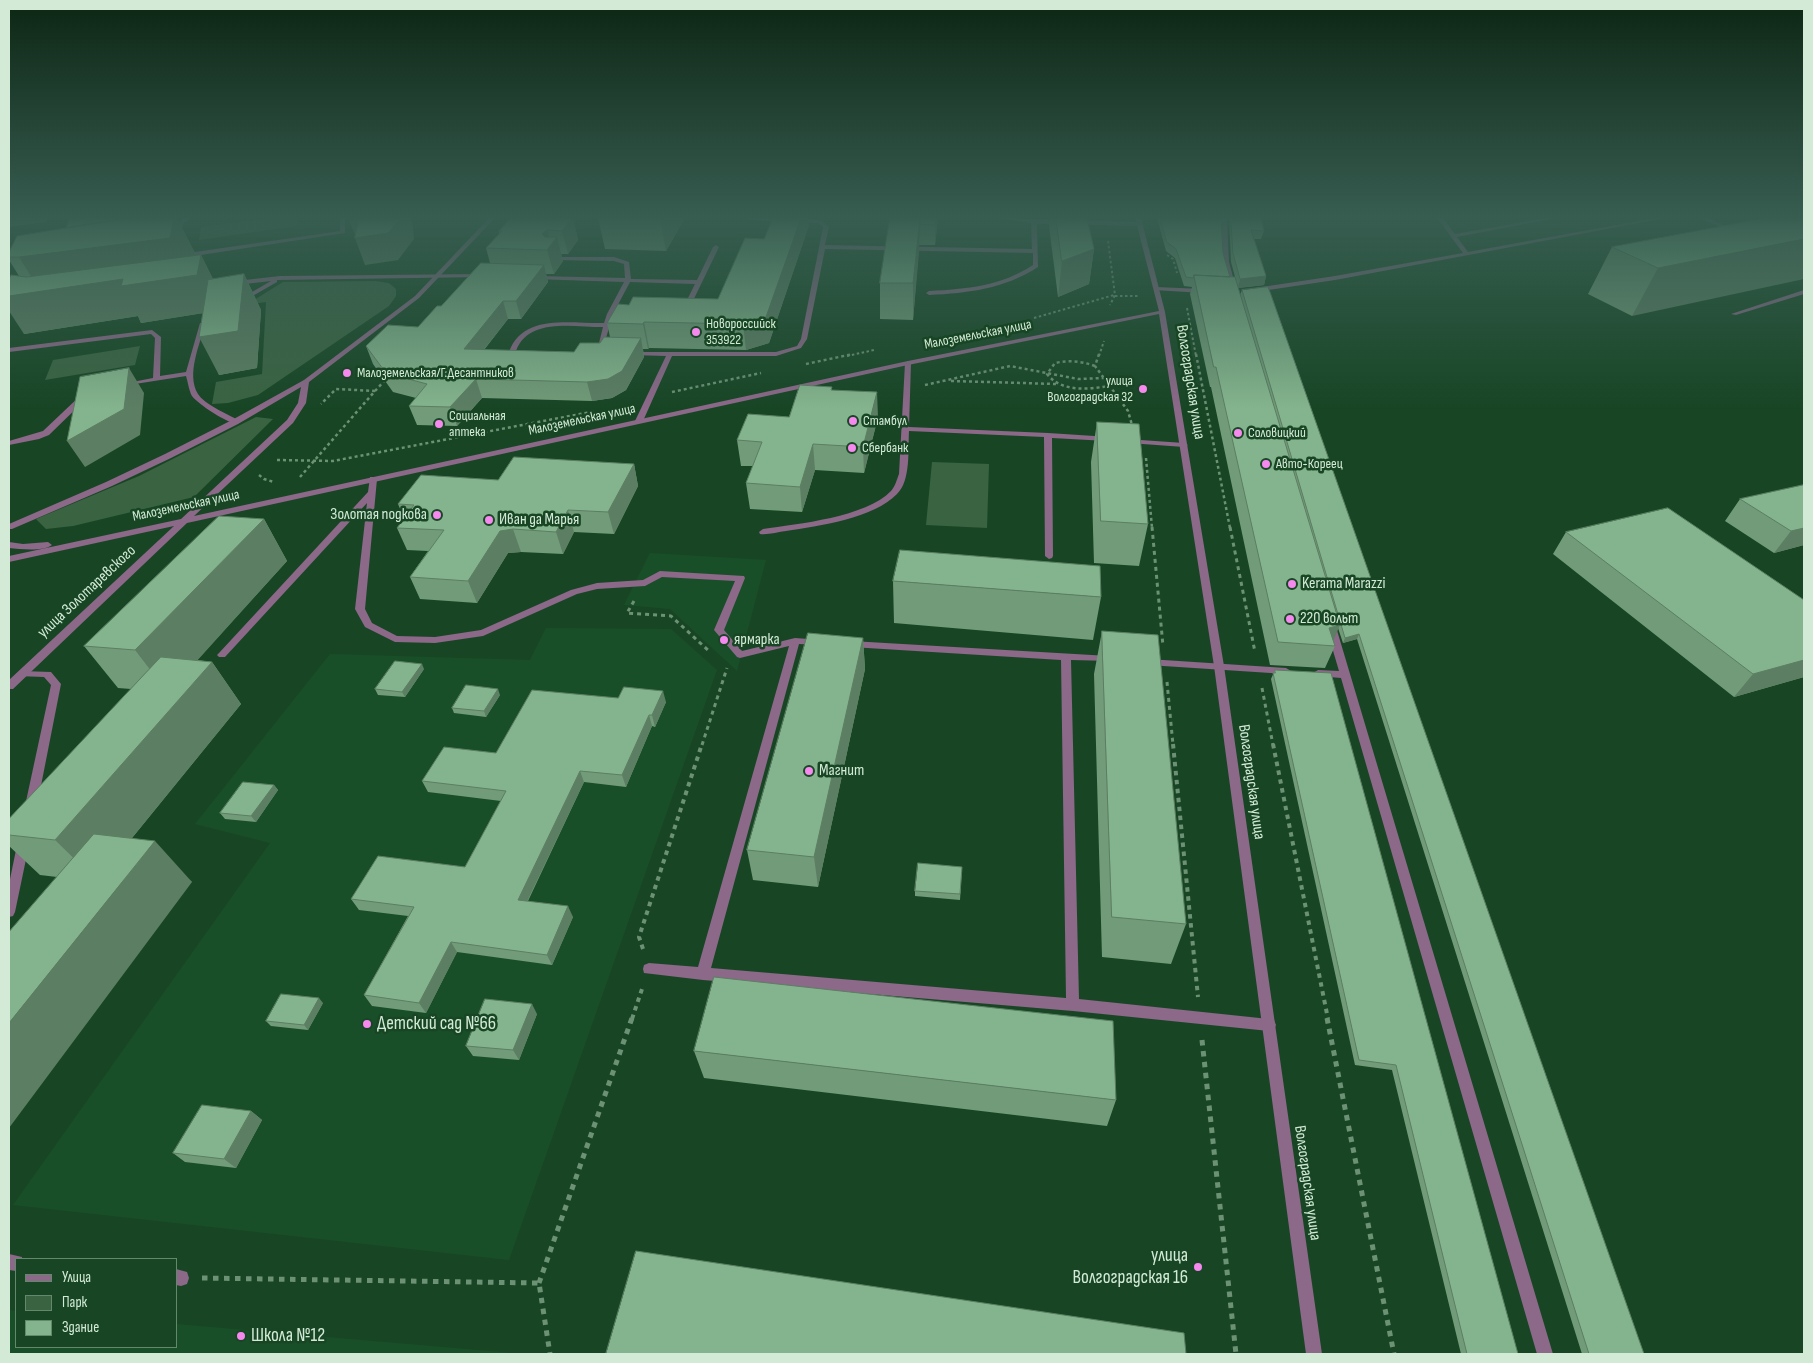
<!DOCTYPE html>
<html>
<head>
<meta charset="utf-8">
<style>
	body { margin:0 }
	#map { position:relative; width:1813px; height:1363px; overflow:hidden; background:#184625; font-family:"Sofia Sans Condensed",sans-serif }
	canvas { display:block }
	.frame { position:absolute; inset:0; border:10px solid #d3ebd6; pointer-events:none }
	.legend { position:absolute; left:15px; top:1258px; width:162px; height:90px; box-sizing:border-box; background:#184625; border:1px solid #63886c; margin:0; padding:6px 9px; list-style:none; font-size:15px; color:#d3ebd6 }
	.legend li { display:flex; align-items:center; gap:10px; height:25px }
	.legend b { width:25px; border:1px solid #63886c }
</style>
</head>
<body>
<div id="map">
<canvas width="1813" height="1363"></canvas>
<div class="frame"></div>
<ul class="legend">
<li><b style="height:6px;background:#8c6889"></b>Улица</li>
<li><b style="height:14px;background:#3a6342"></b>Парк</li>
<li><b style="height:14px;background:#84b48d"></b>Здание</li>
</ul>
</div>
<script>
const g = document.querySelector('canvas').getContext('2d');
g.lineJoin = 'round';
function paint(path, color) {
  g.fillStyle = color;
  g.fill(path, 'evenodd');
}
function strokePath(path, color, width, dash) {
  g.strokeStyle = color;
  g.lineWidth = width;
  g.lineCap = dash ? 'butt' : 'round';
  g.setLineDash(dash || []);
  g.stroke(path);
}
function write(font, color, halo, rows, align = 'center') {
  g.font = font + ' "Sofia Sans Condensed",sans-serif';
  g.lineWidth = 5;
  g.setLineDash([]);
  g.textBaseline = 'middle';
  g.strokeStyle = halo;
  g.fillStyle = color;
  for (const [text, x, y, turn = 0] of rows) {
    g.save();
    g.translate(x, y);
    g.rotate((+turn || 0) * Math.PI / 180);
    g.textAlign = isNaN(turn) ? turn : align;
    if (halo) g.strokeText(text, 0, 0);
    g.fillText(text, 0, 0);
    g.restore();
  }
}
paint(new Path2D(`
	M650 553 766 560 737 671 670 609 624 605Z
	M546 628 671 629 717 670 509 1260 13 1205 270 843 195 824 330 654 530 660Z
	M9 1310 16 1311V1347H176V1324L524 1354H9Z`), '#194f28');
paint(new Path2D(`
	M268 218H297V226L199 240 201 227Z
	M376 281 389 283 396 289V296L389 306 258 395 228 403 212 404 216 382 262 374 266 302 246 305 283 282Z
	M140 346 135 365 45 380 53 360Z
	M256 417 273 419 194 497 73 526 46 529 36 519 139 476Z
	M932 462 989 464 987 528 926 525Z`), '#3a6342');
strokePath(new Path2D(`
	M1108 241 1115 295 1110 305
	M1167 255 1173 259 1177 273
	M1115 296H1139
	M1187 308 1196 356
	M1034 318 1114 295
	M847 356 874 350
	M1099 356 1104 341`), '#6d9175', 2, [2.5, 2.5]);
strokePath(new Path2D(`
	M1099 354 1095 366 1128 411 1132 425
	M1196 354 1230 528
	M806 364 853 354
	M1095 366C1081 361 1069 360 1055 363L1047 374C1062 393 1088 389 1110 386
	M951 381 1057 384
	M925 385 1010 366 1078 379 1104 378
	M375 391 386 379
	M672 392 761 373
	M1146 458 1152 528
	M277 460 333 461 596 411
	M259 475 264 479 274 482
	M300 477 375 391 336 389 321 404`), '#6d9175', 2.5, [3, 3]);
strokePath(new Path2D(`
	M1152 527 1163 646
	M1230 527 1255 652
	M634 601 627 613 671 616 710 652
	M1167 682 1173 745
	M1262 688 1273 745
	M702 745 727 668`), '#6d9175', 3, [4, 4]);
strokePath(new Path2D(`
	M1173 744 1198 997
	M1273 744 1328 1019
	M643 949 639 937 702 744
	M632 1019 643 986`), '#6d9175', 4, [4.5, 4.5]);
strokePath(new Path2D(`
	M1327 1018 1394 1354
	M1202 1040 1236 1354
	M202 1278 539 1283 550 1354
	M539 1283 632 1018`), '#6d9175', 5, [5.5, 5.5]);
paint(new Path2D(`
	M184 218H191L183 224 179 238H175L178 223Z
	M340 218H348L345 220V233L181 258 178 256 181 254 340 231Z
	M746 218 812 219 822 221 829 227 825 245 1032 249 1031 223 998 218 1140 222 1143 224 1140 226 1037 224 1038 267C1004 289 968 293 929 295L926 293 929 291C967 289 1001 286 1033 265V253L825 249 807 339 801 348 776 356H672L643 421 639 423H636L635 421 666 356 631 355 628 353 629 352H776L797 346 801 339 823 227 818 223H812L749 220Z
	M1221 218H1227L1229 262 1236 288 1233 290 1230 288 1223 262Z
	M1437 218H1443L1455 234 1545 218H1557L1457 237 1468 252 1654 218H1666L1335 280 1255 292 1252 290 1255 288 1335 276 1463 253Z
	M1700 218H1708L1737 231 1732 232Z
	M716 245 719 247 690 307 685 311 680 310 684 306 695 284 630 282 613 314 602 352 597 351 603 327C574 327 528 317 516 351L522 356V358H518L509 352C523 313 571 324 604 323L607 314 624 282 534 279 533 278 536 276 625 278 624 264 614 261 553 260 550 258 551 257H614L629 262 631 279 697 280 713 247Z
	M481 274 483 275V277L277 280V282L242 302 239 300 240 299 271 281 236 285 233 283 236 281 280 276Z
	M1156 287 1203 289 1206 291 1203 293 1154 290V288Z
	M1804 290V294L1736 315 1731 314Z
	M200 323 205 324C200 345 186 374 198 394 204 404 227 414 238 420V424C228 424 198 404 192 396 189 391 188 382 186 376L122 386V384L153 378 155 338 151 334 9 352V348L152 330 161 337 160 376 186 372Z
	M908 361 911 363 909 427 1048 433 1110 437 1111 439 1107 441 1052 438 1053 556 1052 558 1049 559 1045 556 1044 437 909 431C908 449 911 481 897 494 874 518 819 526 786 531 778 532 768 535 760 534L759 532 763 529C798 524 866 517 891 491 895 487 897 479 899 474L905 363Z
	M81 395 88 397 49 435 39 439 9 445V441L43 431Z
	M1126 439 1184 443 1188 445 1184 447 1129 443H1126Z
	M370 477H376L377 479 365 609 372 623 397 636 435 637 481 630 571 590 597 583 643 580 660 571 744 576 745 578 724 630 742 651 795 638 822 640 824 642 819 645 799 644 711 968 1066 998 1061 660 851 647 846 644 851 641 1109 656 1114 659 1112 661 1071 660 1079 999 1269 1019 1274 1020 1276 1025 1274 1030 1269 1031 1073 1011 703 980 644 973 643 969 644 965 649 963 698 967 789 646 740 658 737 657 714 630 735 581 662 577 645 586 597 589 577 594 483 636 435 643 395 642 365 627 355 609 367 503 225 657H219L217 655 219 653 368 492Z
	M1331 624 1336 627 1553 1354H1537L1341 678 1318 676 1313 673 1318 670 1339 671 1326 627Z
	M1148 659 1286 668 1291 671 1286 674 1148 665 1143 662Z
	M21 671 51 672 61 684 37 806 35 809 31 810 27 809 25 806 51 685 44 677 17 676 16 674Z
	M23 840 27 842 29 845 15 912 13 916 9 917V884L17 845 19 842Z
	M9 1254 22 1257V1259H16V1271L9 1270Z
	M176 1269 187 1272 189 1278 187 1284 181 1286 176 1285Z`), '#8c6889');
paint(new Path2D(`
	M489 218H495L419 298 309 382 306 403 293 423 194 516 908 361 1159 311 1135 218H1141L1165 312 1224 666 1322 1354H1306L1214 666 1159 314 908 365 187 523 13 689H9V680L174 526 9 562V556L181 519 287 420 298 403 301 387 238 424 171 458 112 486 12 529H9V524L106 482 165 454 232 420 304 380 415 296Z
	M9 542 23 544 48 542 52 545C42 552 21 549 9 548Z`), '#8c6889');
paint(new Path2D(`
	M70 218H177L196 255H201L213 279 244 274 261 310 257 368 219 375 203 313 141 323 138 316 24 334 19 276 9 260V252L66 228Z
	M511 218H573L578 240 568 254H561L563 261 554 274H546L548 282 521 319H508L484 350 574 352 600 343 610 337 607 323 629 305 718 299 764 239 773 218H808L809 225 769 343 746 350 649 348 648 349H643L644 357 626 390 612 398 592 401 482 398 457 426 417 425 409 406 416 398 393 392 373 364 366 346 418 327 490 263 486 248 499 234V231Z
	M598 218H685L666 251 605 249Z
	M938 218 935 245H919L913 320 880 319V283L889 222Z
	M1049 218H1087L1094 249 1089 284 1058 297 1049 226Z
	M1157 218H1221L1223 253 1230 277 1240 295 1242 290 1644 1354H1582L1357 639 1343 643 1338 628 1333 640 1335 646 1325 668 1270 665 1211 387H1210L1190 294 1192 287 1184 286 1175 258 1166 251Z
	M1229 218H1261L1264 231 1261 239H1254L1266 276 1264 285 1238 288 1231 262Z
	M1765 218 1632 316 1588 294 1612 247Z
	M832 387V390L878 417 864 473 815 470 802 512 750 509 746 483 753 466H741L737 440 789 417Z
	M1097 422 1148 524 1139 566 1094 563 1091 462Z
	M634 464 638 486 614 534 574 532 563 554 521 552 508 553 477 603 420 599 410 577 428 551 407 550 397 528 404 518 398 504 498 480Z
	M1804 485V545L1774 553 1725 521 1740 499Z
	M264 519 287 561 197 660 212 662 241 704 132 838 192 882 57 877 40 875 9 846V819L131 689 118 688 84 646Z
	M1566 532 1804 600V677L1734 697 1553 554Z
	M893 581 1101 597 1093 640 894 623Z
	M1102 631 1186 924 1171 964 1102 957 1094 674Z
	M863 638 865 669 818 887 753 880 747 850Z
	M424 669 405 697 378 695 375 689Z
	M1275 670 1518 1354H1461L1392 1070 1355 1065 1271 679Z
	M500 695 486 717 454 713 452 708Z
	M618 698 666 702 655 727 652 726 626 787 584 782 528 901 573 917 552 965 457 952 426 1013 372 1006 364 995 408 916 359 910 351 899 465 867 501 801 428 792 422 781 496 753Z
	M274 785 278 790 256 822 225 819 220 813Z
	M962 867 960 900 915 896V891Z
	M323 1003 308 1030 271 1026 266 1021Z
	M537 1014 519 1060 473 1056 466 1046Z
	M694 1051 1116 1100 1107 1126 704 1078Z
	M251 1111 262 1120 236 1168 185 1162 173 1153Z`), '#729b79');
paint(new Path2D(`
	M9 218H48L46 222 9 227Z
	M124 218H177L198 259 201 255 218 290 216 311 141 323 138 316 24 334 9 311V296L40 291 19 257Z
	M348 218H412L414 239 398 260 365 265 355 238 356 237Z
	M572 218H573L578 240 568 254 562 231Z
	M660 218H685L666 251Z
	M801 218H808L809 225 769 343 746 350 743 324Z
	M936 218H938L935 245V225Z
	M920 219 919 253 913 320V283Z
	M547 230 551 246 557 237 563 261 554 274 547 250 542 234Z
	M1804 239V279L1632 316 1658 268Z
	M1094 249 1089 284 1058 297 1062 261Z
	M544 265 548 282 521 319 516 301Z
	M244 274 261 310 257 368 219 375 199 337Z
	M1266 276 1264 285 1238 288 1240 279Z
	M503 301 508 319 470 367 464 349Z
	M644 322 649 348 648 349 643 324Z
	M641 338 644 357 626 390 612 398 592 401 587 382Z
	M129 368 144 393 140 435 85 467 67 441Z
	M476 379 482 398 457 426 450 407Z
	M877 392 878 417 864 473 863 447Z
	M813 444 815 470 802 512 800 487Z
	M634 464 638 486 614 534 608 512Z
	M568 510 574 532 563 554 556 532Z
	M264 519 287 561 168 693 135 650Z
	M1804 528V545L1774 553 1791 531Z
	M513 529 521 552 508 553 477 603 468 581 500 531Z
	M1340 625 1331 646 1329 628Z
	M1359 634 1357 639 1343 643 1345 638Z
	M863 638 865 669 818 887 814 857Z
	M1804 660V677L1734 697 1753 674Z
	M212 662 241 704 97 881 55 840Z
	M422 664 424 669 405 697 402 692Z
	M498 689 500 695 486 717 484 711Z
	M663 691 666 702 655 727 652 715Z
	M649 715 652 726 626 787 622 775Z
	M580 771 584 782 523 910 518 900Z
	M274 785 278 790 256 822 251 816Z
	M155 841 192 882 9 1128V1023Z
	M568 906 573 917 552 965 547 955Z
	M451 942 457 952 426 1013 419 1003Z
	M319 998 323 1003 308 1030 304 1025Z
	M532 1004 537 1014 519 1060 513 1050Z
	M251 1111 262 1120 236 1168 224 1159Z`), '#5c7e63');
const building = new Path2D(`
	M70 218H124V219L66 228Z
	M134 218H174L170 238 19 257H9V252L17 236 113 220Z
	M359 218H401L388 233 355 238Z
	M511 218H572L562 231 547 230 542 234 545 237H557L547 250 486 248 502 231H499Z
	M773 218H801L766 317 743 324 644 322 643 324 607 323 618 304 629 305 633 297 718 299 745 238 764 239Z
	M889 218H936L935 225 920 224V219L890 218 889 219Z
	M890 218 920 219 913 283H880Z
	M1056 218H1087L1094 249 1062 261Z
	M1160 218H1221L1223 253 1230 277 1194 275 1193 278 1186 277 1176 249 1167 242Z
	M1231 218H1261L1264 231 1251 230 1266 276 1240 279 1233 253Z
	M1765 218H1804V239L1658 268 1612 247Z
	M201 255 197 275 121 286 123 279 9 296V279L11 275 26 277Z
	M481 263 544 265 516 301H503L464 349 574 352 580 343H600L604 337 641 338 622 371 608 379 587 382 476 379 450 407 409 406 427 384 386 373 366 346 388 325 418 327 437 306H441Z
	M244 274 238 331 199 337 208 280Z
	M1194 275 1235 277 1340 625 1329 628 1335 646 1278 642 1216 367H1214Z
	M1268 287 1270 292 1644 1354H1589L1359 634 1345 638 1242 290Z
	M129 368 124 409 67 441 80 377Z
	M800 385 832 387 831 390 877 392 863 447 813 444 800 487 746 483 762 442 737 440 748 414 789 417Z
	M1097 422 1139 424 1148 524 1101 521Z
	M514 457 634 464 608 512 568 510 556 532 513 529 500 531 468 581 410 577 444 530 397 528 414 505 398 504 421 475 498 480Z
	M1804 485V528L1791 531 1740 499Z
	M1668 508 1804 600V660L1753 674 1566 532Z
	M219 516 264 519 135 650 84 646Z
	M900 550 1100 566 1101 597 893 581Z
	M1102 631 1158 635 1186 924 1112 917Z
	M808 633 863 638 814 857 747 850Z
	M161 657 212 662 55 840 9 835V819Z
	M395 661 422 664 402 692 375 689Z
	M1275 670 1331 673 1518 1354H1467L1396 1065 1359 1060 1273 673H1275Z
	M466 685 498 689 484 711 452 708Z
	M624 687 663 691 652 715H649L622 775 580 771 518 900 568 906 547 955 451 942 419 1003 364 995 414 907 351 899 378 856 465 867 506 791 422 781 444 747 496 753 532 690 618 698Z
	M243 782 274 785 251 816 220 813Z
	M94 834 155 841 9 1023V932Z
	M918 863 962 867 960 894 915 891Z
	M714 977 1113 1021 1116 1100 694 1051Z
	M281 994 319 998 304 1025 266 1021Z
	M485 999 532 1004 513 1050 466 1046Z
	M202 1105 251 1111 224 1159 173 1153Z
	M636 1251 1184 1333 1186 1354H606Z`);
paint(building, '#84b48d');
strokePath(building, '#5c7e63', 1);
const sky = g.createLinearGradient(0, 0, 0, 409);
sky.addColorStop(0, '#0d2614');
sky.addColorStop(0.53, '#375d51');
sky.addColorStop(1, '#375d5100');
g.fillStyle = sky;
g.fillRect(0, 0, 1813, 409);
for (const [x, y, r, color] of [
	[696,332,5,"#f589ee"],
	[347,373,5,"#f589ee"],
	[1143,389,5,"#f589ee"],
	[853,421,5,"#f589ee"],
	[439,424,5,"#f589ee"],
	[1238,433,5,"#f589ee"],
	[852,448,5,"#f589ee"],
	[1266,464,5,"#f589ee"],
	[437,515,5,"#f589ee"],
	[489,520,5,"#f589ee"],
	[1292,584,5,"#f589ee"],
	[1290,619,5,"#f589ee"],
	[724,640,5,"#f589ee"],
	[809,771,5,"#f589ee"],
	[367,1024,5,"#f589ee"],
	[1198,1267,5,"#f589ee"],
	[241,1336,5,"#f589ee"]
]) {
  const dot = new Path2D();
  dot.arc(x, y, r, 0, 2 * Math.PI);
  g.fillStyle = color;
  g.fill(dot);
  strokePath(dot, '#184625', 2);
}
write('14px', '#d3ebd6', '#184625', [
	["Новороссийск",706,324],
	["353922",706,340],
	["Малоземельская/Г.Десантников",357,373],
	["улица",1133,381,"right"],
	["Волгоградская 32",1133,397,"right"],
	["Социальная",449,416],
	["аптека",449,432],
	["Стамбул",863,421],
	["Соловицкий",1248,433],
	["Сбербанк",862,448],
	["Авто-Кореец",1276,464]
], 'left');
write('14px', '#d3ebd6', '#184625', [
	["Малоземельская улица",978,335,-11],
	["Малоземельская улица",582,420,-12],
	["Малоземельская улица",186,506,-12]
]);
write('16px', '#d3ebd6', '#184625', [
	["Волгоградская улица",1190,382,81],
	["улица Золотаревского",87,592,-43],
	["Волгоградская улица",1251,782,82],
	["Волгоградская улица",1307,1183,82]
]);
write('16px', '#d3ebd6', '#184625', [
	["Золотая подкова",427,515,"right"],
	["Иван да Марья",499,520],
	["Kerama Marazzi",1302,584],
	["220 вольт",1300,619],
	["ярмарка",734,640],
	["Магнит",819,771]
], 'left');
write('19px', '#d3ebd6', '#184625', [
	["Детский сад №66",377,1024],
	["улица",1188,1256,"right"],
	["Волгоградская 16",1188,1278,"right"],
	["Школа №12",251,1336]
], 'left');
</script>
</body>
</html>
